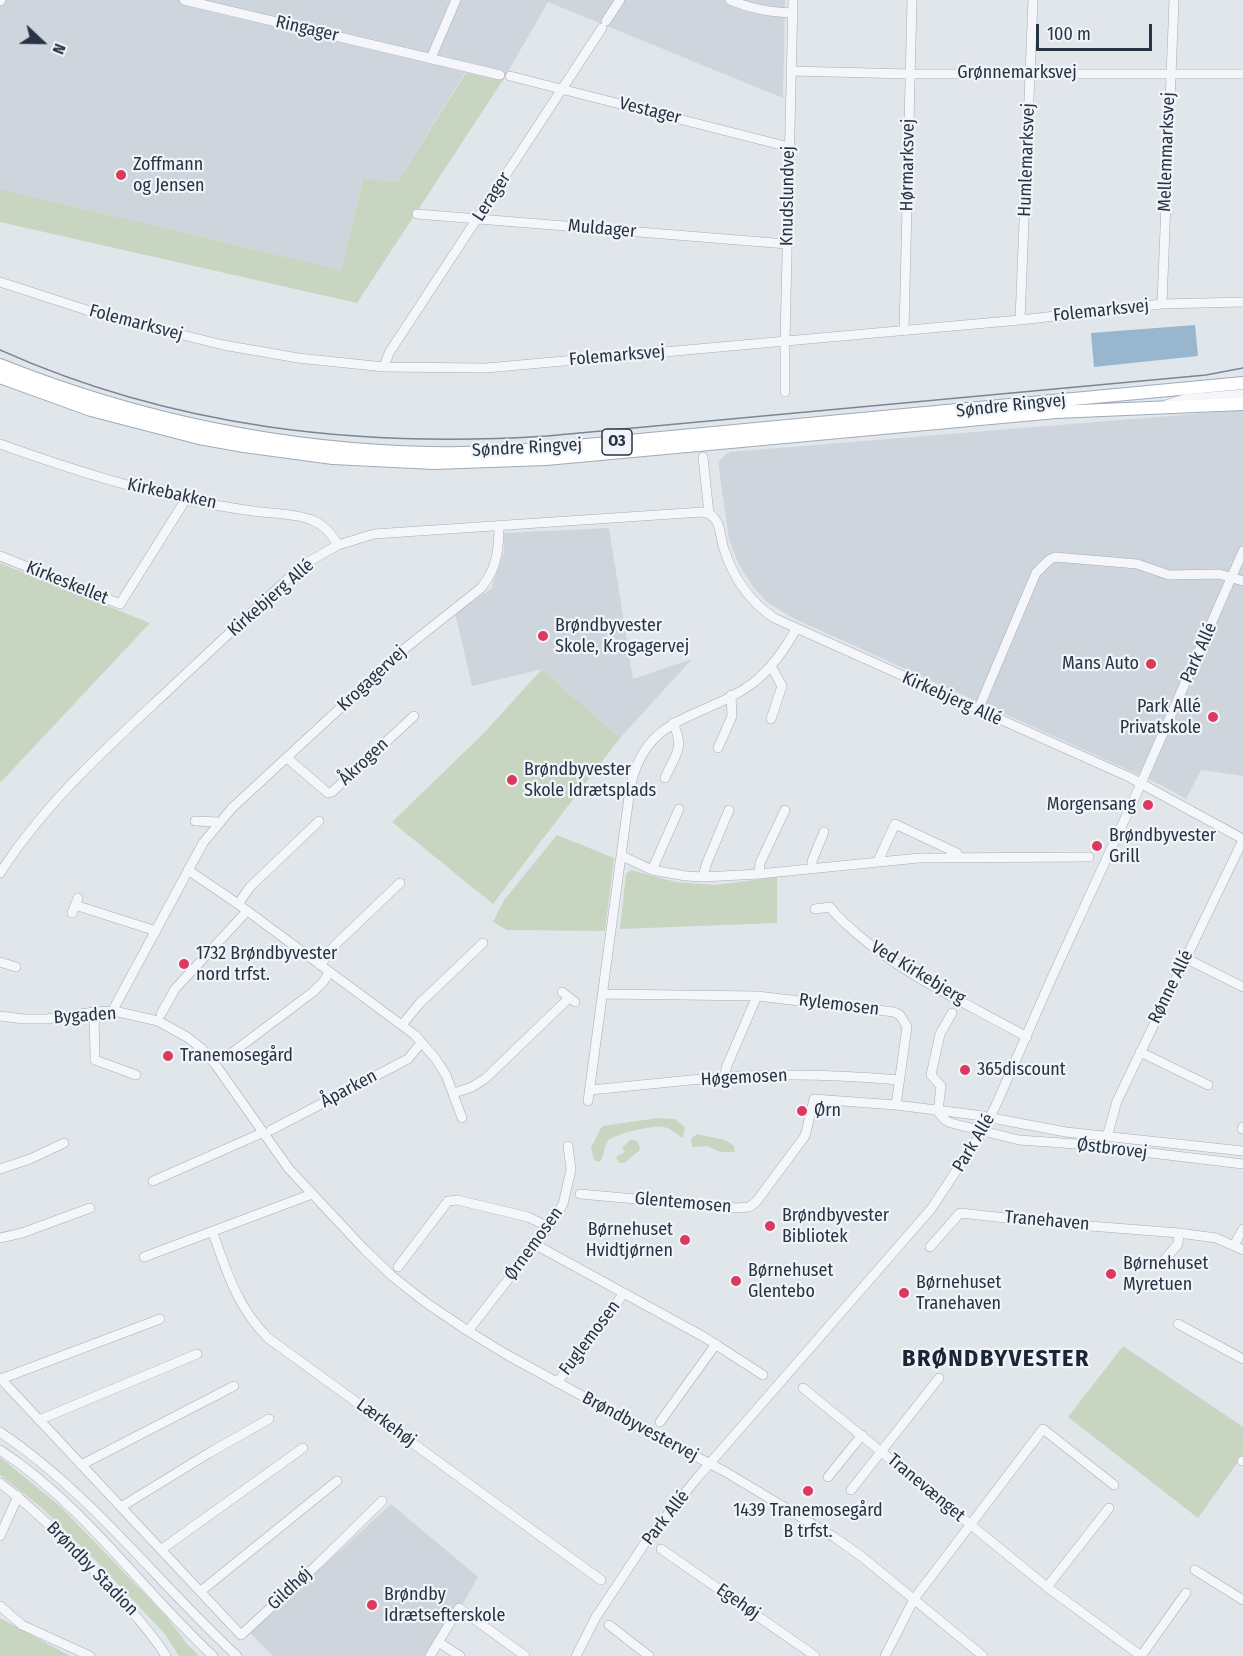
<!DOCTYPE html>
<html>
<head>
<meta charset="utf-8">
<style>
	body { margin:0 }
	#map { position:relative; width:1243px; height:1656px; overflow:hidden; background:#e1e6eb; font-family:"Fira Sans Condensed",sans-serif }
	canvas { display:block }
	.north { position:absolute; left:12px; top:12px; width:60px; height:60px; -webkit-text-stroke:4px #f1f4f8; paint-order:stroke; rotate:112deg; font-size:16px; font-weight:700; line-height:24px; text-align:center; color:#273444 }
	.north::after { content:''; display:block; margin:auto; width:21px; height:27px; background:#273444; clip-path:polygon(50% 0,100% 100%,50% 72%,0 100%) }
	.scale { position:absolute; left:1036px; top:24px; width:116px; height:27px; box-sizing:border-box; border:3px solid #273444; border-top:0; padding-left:8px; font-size:18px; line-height:21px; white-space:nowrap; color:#273444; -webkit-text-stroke:4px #f1f4f8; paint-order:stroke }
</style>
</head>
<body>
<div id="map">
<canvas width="1243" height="1656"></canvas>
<div class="north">N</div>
<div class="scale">100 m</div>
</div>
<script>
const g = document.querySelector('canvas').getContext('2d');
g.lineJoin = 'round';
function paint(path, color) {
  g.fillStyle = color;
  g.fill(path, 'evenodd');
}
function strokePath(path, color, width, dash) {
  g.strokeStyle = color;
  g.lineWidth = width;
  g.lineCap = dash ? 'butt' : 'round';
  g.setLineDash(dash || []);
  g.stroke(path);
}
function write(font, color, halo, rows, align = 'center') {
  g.font = font + ' "Fira Sans Condensed",sans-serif';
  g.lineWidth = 4.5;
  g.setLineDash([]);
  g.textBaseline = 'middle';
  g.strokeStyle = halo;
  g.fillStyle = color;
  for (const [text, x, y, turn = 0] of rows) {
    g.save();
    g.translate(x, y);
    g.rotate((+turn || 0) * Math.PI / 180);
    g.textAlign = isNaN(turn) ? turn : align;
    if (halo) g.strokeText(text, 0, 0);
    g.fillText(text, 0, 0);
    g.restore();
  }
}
paint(new Path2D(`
	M0 0H785L783 98 548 2 503 80 465 73 397 182 363 178 341 270 0 189Z
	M1243 410V776L1201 770 1186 799 1157 783 795 619 768 603 753 587 738 563 729 539 718 462 729 452Z
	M609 528 633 679 692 659 620 738 542 669 472 686 455 613 491 589 504 552V533Z
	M391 1504 478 1577 433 1656H273L250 1633Z`), '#cfd5dd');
paint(new Path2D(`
	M466 73 503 80 357 303 0 222V189L341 270 363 178 397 182Z
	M0 563 150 623 0 783Z
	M542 669 620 738 493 904 392 822 485 732Z
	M557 835 614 858 605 931 507 930 493 922 504 900Z
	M631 870 676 882 715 885 777 877V923L620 929 626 874Z
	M659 1118 675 1119 685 1127 683 1138C676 1134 671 1128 663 1127 654 1125 613 1134 608 1141 603 1148 605 1157 599 1162L594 1160 591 1148 602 1126Z
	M697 1134 725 1140 734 1146 735 1152H720L707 1146 692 1147 691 1139Z
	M631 1139 638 1142 640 1150 624 1163H619L616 1157 625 1152 622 1148Z
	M1123 1346 1243 1427V1455L1198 1518 1068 1417Z
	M0 1457 61 1507 167 1617 187 1644 199 1656H179L164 1633 96 1561 43 1509 0 1475Z
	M0 1618 70 1656H0Z`), '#c8d6c1');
paint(new Path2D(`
	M1195 325 1198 356 1094 367 1091 333Z`), '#98b7ce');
const minor = new Path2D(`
	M184 0 500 75
	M730 0C751 9 769 12 793 13
	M0 1 1 0
	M606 21 620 0
	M431 58 456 0
	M791 71 910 74H1243
	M510 76 789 147
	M417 214 787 244
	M0 282 102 315 223 345 298 358 384 367 486 368 1020 320 1162 304 1243 302
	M1162 304 1174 0
	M1020 320 1033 0
	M904 331 912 0
	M384 367 389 353 602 28
	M785 392V340L793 0
	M1168 404 1184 399 1243 394
	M0 444C61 466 122 486 185 499 207 504 231 508 253 511 272 514 294 513 312 520 324 525 332 534 338 545
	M703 457 709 514
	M0 556 120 604 186 499
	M978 710 1036 573 1049 560 1055 557 1137 564 1169 575 1219 574 1243 581
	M771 719 782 686 771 666
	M718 748 732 716 731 695
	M287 758 328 793 332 792 414 716
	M665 778C676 753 685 749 673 723
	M195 821 219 822
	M622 856 652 870 686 876 703 877 759 874 919 858 1089 857
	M878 861 895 824 957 853 958 857
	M812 868V861L824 832
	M188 870 238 904 415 1035 435 1058 446 1075 462 1118
	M652 870 679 809
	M0 873C43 806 101 753 159 699 207 654 255 609 303 565L338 545 374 534 702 512C708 513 714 516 717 522 721 530 721 541 724 549 733 577 749 601 774 618L1129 777 1243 839
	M759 874 760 863 785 810
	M703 877 706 865 729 810
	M238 904 250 887 319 821
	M75 905 156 931
	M815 909 830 907C837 917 847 925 856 933 906 977 970 1005 1027 1037
	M72 913 78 898
	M1185 958 1243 987
	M0 962 16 967
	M320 965 335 945 400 883
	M562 992 575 1002
	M603 994 757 996 894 1012 900 1015 907 1027 896 1105
	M114 1011 115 1006 203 843 232 808 403 650 481 588C497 569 499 549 499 525
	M94 1012 95 1060 136 1075
	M161 1014 175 989 247 911
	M0 1016 24 1019H47L94 1012 114 1011 158 1021 187 1037 201 1048 215 1064 289 1169 364 1249 392 1276 425 1302 468 1331 509 1356 656 1436 724 1471 834 1537 861 1556 983 1656
	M402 1025 419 1004 483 943
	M1140 1052 1208 1085
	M225 1058 313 992 323 982 329 973
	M725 1077 726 1068 757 996
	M590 1090C636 1086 682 1080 728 1077 785 1073 842 1075 899 1080
	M454 1093 472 1087 486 1078 569 998
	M588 1101 630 789C645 712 702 721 753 683 771 669 785 649 796 629
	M938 1112 945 1120 951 1123 1019 1140 1076 1144 1243 1164
	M938 1112 941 1086 931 1075 940 1034 952 1013
	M1242 1129 1243 1127
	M271 1130 408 1059 421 1043
	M1107 1137 1117 1101 1243 840
	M0 1169 30 1159 64 1143
	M153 1181 262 1133
	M580 1194 736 1208 749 1207 756 1202 805 1136 814 1099 896 1105 976 1115 1066 1132 1243 1151
	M213 1233C227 1273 238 1308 268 1338L601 1580
	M0 1238 22 1233 90 1208
	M536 1245 704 1337 763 1375
	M1234 1245 1243 1229
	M930 1247 960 1213 1051 1223 1179 1233 1216 1238 1243 1250
	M144 1257 312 1194
	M1165 1259 1178 1244 1179 1233
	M398 1267 448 1201 457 1200 528 1217 549 1227
	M1178 1324 1243 1359
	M468 1331 549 1227 563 1204 571 1170 568 1146
	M0 1378 241 1635 319 1563 382 1501
	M1 1379 160 1319
	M557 1383 624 1293
	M803 1388 1047 1587 1141 1656
	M39 1420 197 1354
	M660 1422 716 1344
	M0 1432C91 1493 157 1582 237 1656
	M0 1450C83 1504 141 1589 213 1656
	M1242 1461H1243
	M81 1465 234 1386
	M828 1477 862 1435
	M0 1483C36 1510 67 1542 98 1575 122 1601 147 1626 166 1656
	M851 1490 939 1378
	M121 1507 209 1453 269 1419
	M0 1536 18 1496
	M162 1549 303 1448
	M661 1549 815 1656
	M1195 1570 1243 1600
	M1047 1587 1109 1508
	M201 1591 337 1481
	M0 1606 22 1625 90 1656
	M609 1625 649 1656
	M438 1642 460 1656
	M430 1656 459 1608 525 1656
	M576 1656 596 1617 647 1540 697 1478 931 1209 982 1132 996 1105 1053 975 1135 797 1243 551
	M885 1656 914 1599 1043 1429 1114 1485
	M1141 1656 1186 1593`);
const major = new Path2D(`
	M0 365C138 420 282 450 431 453 468 454 507 451 544 449L1243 383
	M0 377 91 410 199 438 244 446 333 458 434 463 546 459 1056 412 1243 404`);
strokePath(minor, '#a5adb6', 10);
strokePath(major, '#9fabb8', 14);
strokePath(minor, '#f4f6f9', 9);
strokePath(major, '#fff', 12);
strokePath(new Path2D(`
	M0 350C174 428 358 448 547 436L1206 375 1243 368`), '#798696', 1.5);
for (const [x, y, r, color] of [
	[121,175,6,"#db3a5e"],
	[543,636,6,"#db3a5e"],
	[1151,664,6,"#db3a5e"],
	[1213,717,6,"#db3a5e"],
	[512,780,6,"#db3a5e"],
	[1148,805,6,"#db3a5e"],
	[1097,846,6,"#db3a5e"],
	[184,964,6,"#db3a5e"],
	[168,1056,6,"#db3a5e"],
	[965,1070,6,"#db3a5e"],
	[802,1111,6,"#db3a5e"],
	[770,1226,6,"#db3a5e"],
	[685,1240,6,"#db3a5e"],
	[1111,1274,6,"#db3a5e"],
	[736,1281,6,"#db3a5e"],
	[904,1293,6,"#db3a5e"],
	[808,1491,6,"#db3a5e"],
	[372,1605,6,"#db3a5e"]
]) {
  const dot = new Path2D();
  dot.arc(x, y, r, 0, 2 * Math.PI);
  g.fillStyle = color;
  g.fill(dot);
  strokePath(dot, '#f1f4f8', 2);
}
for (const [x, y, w] of [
	[617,442,30]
]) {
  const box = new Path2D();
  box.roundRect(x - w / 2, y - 13, w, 26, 4.5);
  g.fillStyle = '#f1f4f8';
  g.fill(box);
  strokePath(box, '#273444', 1.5);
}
write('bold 16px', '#273444', null, [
	["O3",617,442]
]);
write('18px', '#273444', '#f1f4f8', [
	["Ringager",307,29,13],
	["Grønnemarksvej",1017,73],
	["Vestager",650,111,14],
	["Mellemmarksvej",1167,152,-88],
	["Humlemarksvej",1027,160,-88],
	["Hørmarksvej",908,165,-89],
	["Knudslundvej",788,196,-89],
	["Lerager",492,197,-57],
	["Muldager",602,229,5],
	["Folemarksvej",1101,311,-6],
	["Folemarksvej",136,323,15],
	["Folemarksvej",617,356,-5],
	["Søndre Ringvej",1011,406,-6],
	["Søndre Ringvej",527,448,-3],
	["Kirkebakken",172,494,12],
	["Kirkeskellet",67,583,22],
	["Kirkebjerg Allé",271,598,-41],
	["Park Allé",1199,653,-66],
	["Krogagervej",372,679,-43],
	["Kirkebjerg Allé",952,699,24],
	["Åkrogen",364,762,-43],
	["Ved Kirkebjerg",918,973,31],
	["Rønne Allé",1171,987,-64],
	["Rylemosen",839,1005,7],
	["Bygaden",85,1016,-4],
	["Høgemosen",744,1078,-3],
	["Åparken",349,1089,-28],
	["Park Allé",974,1143,-59],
	["Østbrovej",1112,1149,7],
	["Glentemosen",683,1203,5],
	["Tranehaven",1047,1221,5],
	["Ørnemosen",534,1244,-54],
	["Fuglemosen",590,1338,-53],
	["Lærkehøj",386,1423,36],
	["Brøndbyvestervej",640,1427,28],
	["Tranevænget",926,1488,40],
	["Park Allé",666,1518,-52],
	["Brøndby Stadion",92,1569,46],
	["Gildhøj",290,1589,-43],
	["Egehøj",738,1602,35]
]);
write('18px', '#273444', '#f1f4f8', [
	["Zoffmann",133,165],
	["og Jensen",133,186],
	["Brøndbyvester",555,626],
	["Skole, Krogagervej",555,647],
	["Mans Auto",1139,664,"right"],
	["Park Allé",1201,707,"right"],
	["Privatskole",1201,728,"right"],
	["Brøndbyvester",524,770],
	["Skole Idrætsplads",524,791],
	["Morgensang",1136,805,"right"],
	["Brøndbyvester",1109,836],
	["Grill",1109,857],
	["1732 Brøndbyvester",196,954],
	["nord trfst.",196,975],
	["Tranemosegård",180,1056],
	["365discount",977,1070],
	["Ørn",814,1111],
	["Brøndbyvester",782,1216],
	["Bibliotek",782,1237],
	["Børnehuset",673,1230,"right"],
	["Hvidtjørnen",673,1251,"right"],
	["Børnehuset",1123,1264],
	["Myretuen",1123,1285],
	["Børnehuset",748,1271],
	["Glentebo",748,1292],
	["Børnehuset",916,1283],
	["Tranehaven",916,1304],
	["1439 Tranemosegård",808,1511,"center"],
	["B trfst.",808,1532,"center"],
	["Brøndby",384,1595],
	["Idrætsefterskole",384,1616]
], 'left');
g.letterSpacing = '1.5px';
write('bold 24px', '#1a2535', '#f1f4f8', [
	["BRØNDBYVESTER",996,1359]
]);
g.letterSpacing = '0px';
</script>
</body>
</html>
